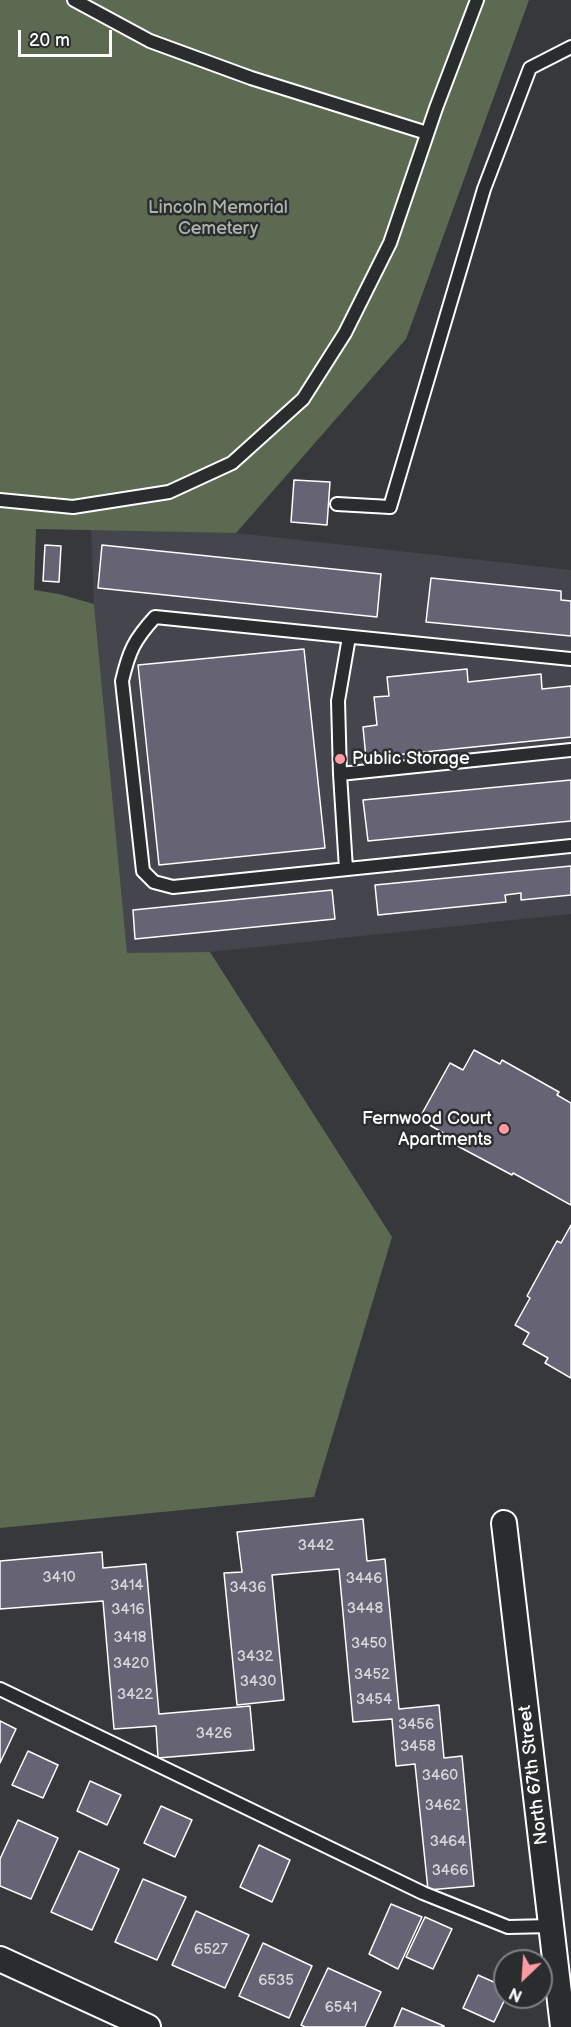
<!DOCTYPE html>
<html>
<head>
<meta charset="utf-8">
<style>
	body { margin:0 }
	#map { position:relative; width:571px; height:2027px; overflow:hidden; background:#36383c; font-family:"Balsamiq Sans",sans-serif }
	canvas { display:block }
	.north { position:absolute; left:493px; top:1949px; width:60px; height:60px; box-sizing:border-box; background:#2a2d2e; border:2px solid #7f8182; border-radius:50%; rotate:205deg; font-size:16px; font-weight:700; line-height:24px; text-align:center; color:#fff }
	.north::after { content:''; display:block; margin:auto; width:21px; height:27px; background:#ff9aa2; clip-path:polygon(50% 0,100% 100%,50% 72%,0 100%) }
	.scale { position:absolute; left:18px; top:30px; width:94px; height:27px; box-sizing:border-box; border:3px solid #fff; border-top:0; padding-left:8px; font-size:18px; line-height:21px; white-space:nowrap; color:#fff; -webkit-text-stroke:4px #2a2d2e; paint-order:stroke }
</style>
</head>
<body>
<div id="map">
<canvas width="571" height="2027"></canvas>
<div class="north">N</div>
<div class="scale">20 m</div>
</div>
<script>
const g = document.querySelector('canvas').getContext('2d');
g.lineJoin = 'round';
function paint(path, color) {
  g.fillStyle = color;
  g.fill(path, 'evenodd');
}
function strokePath(path, color, width, dash) {
  g.strokeStyle = color;
  g.lineWidth = width;
  g.lineCap = dash ? 'butt' : 'round';
  g.setLineDash(dash || []);
  g.stroke(path);
}
function write(font, color, halo, rows, align = 'center') {
  g.font = font + ' "Balsamiq Sans",sans-serif';
  g.lineWidth = 5;
  g.setLineDash([]);
  g.textBaseline = 'middle';
  g.strokeStyle = halo;
  g.fillStyle = color;
  for (const [text, x, y, turn = 0] of rows) {
    g.save();
    g.translate(x, y);
    g.rotate((+turn || 0) * Math.PI / 180);
    g.textAlign = isNaN(turn) ? turn : align;
    if (halo) g.strokeText(text, 0, 0);
    g.fillText(text, 0, 0);
    g.restore();
  }
}
paint(new Path2D(`
	M91 529 236 533 571 570V914L210 952 127 954 94 604Z`), '#44454d');
paint(new Path2D(`
	M0 0H529L406 339 236 533 36 529 34 590 59 594 94 604 127 953 210 952 392 1237 314 1497 0 1528Z`), '#5d6a52');
const building = new Path2D(`
	M294 480 330 482 327 525 291 522Z
	M45 545 61 546 59 582 43 581Z
	M102 545 381 574 377 617 98 588Z
	M431 578 561 591V600L571 601V636L426 622Z
	M304 649 325 848 159 865 138 665Z
	M467 669 468 682 541 674 542 689 571 686V737L366 758 363 727 377 725 374 697 389 696 387 677Z
	M571 780V821L368 841 363 800Z
	M571 866V895L521 900V893L505 895 506 902 378 915 375 885Z
	M332 890 335 919 135 939 133 910Z
	M474 1050 500 1064 502 1060 559 1092 557 1095 571 1103V1205L513 1173 512 1175 452 1143 454 1139 419 1119 450 1063 463 1070Z
	M571 1225V1378L545 1363 548 1358 523 1344 529 1333 515 1325 530 1298 527 1296 557 1241 561 1243Z
	M363 1519 367 1561 385 1559 399 1709 439 1705 444 1758 462 1756 474 1886 428 1890 415 1764 396 1766 392 1719 353 1722 339 1569 272 1575 284 1700 237 1705 224 1573 242 1572 237 1532Z
	M102 1552 103 1568 146 1564 159 1714 250 1706 254 1750 158 1758 156 1726 114 1729 103 1601 0 1609V1561Z
	M0 1721 16 1729 0 1763Z
	M28 1751 58 1765 43 1798 12 1785Z
	M90 1781 121 1795 107 1825 77 1811Z
	M161 1806 192 1820 175 1857 144 1843Z
	M18 1820 58 1838 31 1899 0 1886V1859Z
	M259 1845 290 1860 272 1902 240 1887Z
	M79 1851 119 1869 92 1930 51 1912Z
	M143 1879 186 1897 157 1960 115 1942Z
	M391 1904 422 1917 398 1969 369 1954Z
	M196 1911 249 1935 225 1988 172 1965Z
	M425 1917 452 1929 433 1969 406 1957Z
	M263 1943 312 1966 289 2018 239 1996Z
	M328 1968 381 1992 365 2027H305L301 2025Z
	M478 1975 505 1987 506 1997 494 2022 463 2008Z
	M402 2008 444 2026V2027H394Z`);
paint(building, '#666375');
strokePath(building, '#fff', 1.5);
const lane = new Path2D(`
	M74 0 150 41 251 78 427 133
	M0 500 73 507 169 492 232 463 303 399 345 333 390 243 436 108 477 0
	M337 504 390 507 484 189 530 68 571 47
	M571 659 155 617C134 640 129 651 122 681L143 871 154 882 173 887 571 846
	M340 774 571 750
	M346 869 340 774 338 701 349 637
	M0 1689 423 1893 508 1927 551 1926`);
const street = new Path2D(`
	M504 1523 563 2027
	M0 1959 148 2027`);
strokePath(lane, '#fff', 16);
strokePath(street, '#fff', 28);
strokePath(lane, '#2a2d2e', 12);
strokePath(street, '#2a2d2e', 24);
for (const [x, y, r, color] of [
	[340,759,6,"#ff9aa2"],
	[504,1129,6,"#ff9aa2"]
]) {
  const dot = new Path2D();
  dot.arc(x, y, r, 0, 2 * Math.PI);
  g.fillStyle = color;
  g.fill(dot);
  strokePath(dot, '#2a2d2e', 2);
}
write('15px', '#d9d8dc', null, [
	["3442",316,1546],
	["3410",59,1578],
	["3446",364,1579],
	["3414",127,1586],
	["3436",248,1588],
	["3448",365,1609],
	["3416",128,1610],
	["3418",130,1638],
	["3450",369,1644],
	["3432",255,1657],
	["3420",131,1664],
	["3452",372,1675],
	["3430",258,1682],
	["3422",135,1695],
	["3454",374,1700],
	["3456",416,1725],
	["3426",214,1734],
	["3458",418,1747],
	["3460",440,1776],
	["3462",443,1806],
	["3464",448,1842],
	["3466",450,1871],
	["6527",211,1950],
	["6535",276,1981],
	["6541",341,2008]
]);
write('18px', '#aeb4a8', '#2a2d2e', [
	["Lincoln Memorial",218,208],
	["Cemetery",218,229]
]);
write('18px', '#fff', '#2a2d2e', [
	["Public Storage",352,759],
	["Fernwood Court",492,1119,"right"],
	["Apartments",492,1140,"right"]
], 'left');
write('18px', '#fff', '#2a2d2e', [
	["North 67th Street",534,1775,-97]
]);
</script>
</body>
</html>
